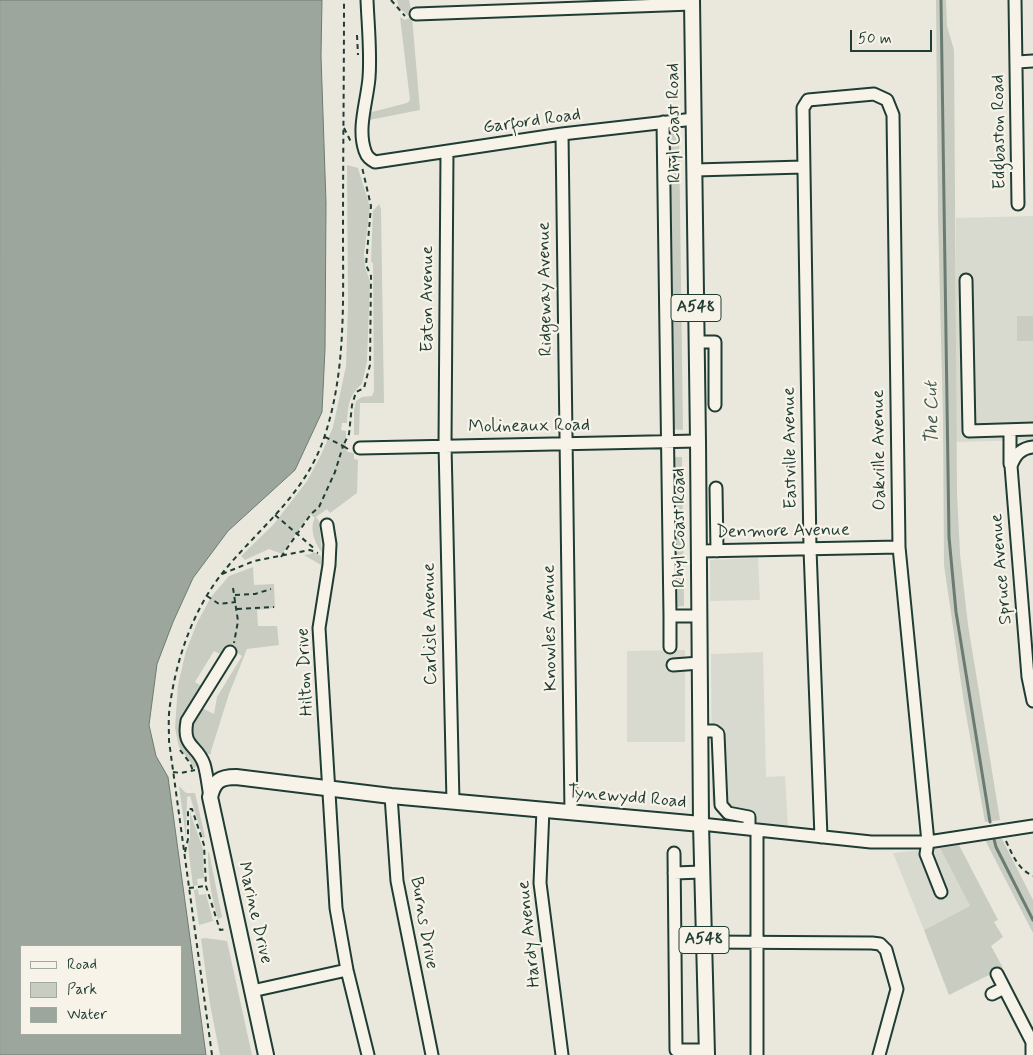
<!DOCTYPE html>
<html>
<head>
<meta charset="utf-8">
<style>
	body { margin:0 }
	#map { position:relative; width:1033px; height:1055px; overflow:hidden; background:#eae8dd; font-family:Mynerve,sans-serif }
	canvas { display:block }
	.legend { position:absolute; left:20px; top:945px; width:162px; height:90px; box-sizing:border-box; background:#f7f3e8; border:1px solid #a1aaa0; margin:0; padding:6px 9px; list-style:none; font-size:15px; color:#1f3d34 }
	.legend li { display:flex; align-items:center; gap:10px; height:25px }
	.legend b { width:25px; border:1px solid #a1aaa0 }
	.scale { position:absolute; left:850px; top:30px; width:82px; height:22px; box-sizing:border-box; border:2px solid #1f3d34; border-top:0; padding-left:6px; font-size:15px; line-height:18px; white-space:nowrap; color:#1f3d34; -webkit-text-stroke:4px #f7f3e8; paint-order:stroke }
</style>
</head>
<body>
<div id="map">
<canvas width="1033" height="1055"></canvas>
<ul class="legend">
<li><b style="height:6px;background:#f7f3e8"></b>Road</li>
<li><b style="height:14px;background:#c8ccc1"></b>Park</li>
<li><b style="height:14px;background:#9ca69c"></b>Water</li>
</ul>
<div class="scale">50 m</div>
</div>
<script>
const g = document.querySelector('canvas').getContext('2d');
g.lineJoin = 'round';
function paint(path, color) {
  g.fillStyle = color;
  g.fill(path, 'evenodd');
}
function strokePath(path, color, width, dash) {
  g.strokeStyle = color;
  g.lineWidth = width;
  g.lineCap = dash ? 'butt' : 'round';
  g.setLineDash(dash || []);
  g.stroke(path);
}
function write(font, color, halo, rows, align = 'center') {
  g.font = font + ' Mynerve,sans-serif';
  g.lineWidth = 4.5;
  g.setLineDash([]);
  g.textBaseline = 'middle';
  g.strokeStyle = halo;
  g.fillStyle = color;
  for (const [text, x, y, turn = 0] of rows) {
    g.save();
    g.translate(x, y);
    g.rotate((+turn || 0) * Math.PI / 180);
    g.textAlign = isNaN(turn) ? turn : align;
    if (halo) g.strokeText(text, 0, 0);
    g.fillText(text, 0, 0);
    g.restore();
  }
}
paint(new Path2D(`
	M1033 216V440L956 442V218Z
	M758 558 760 600 710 601V560Z
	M685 650V742H627V651Z
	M763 652 766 777 785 776 788 826 723 818 715 809 712 801 711 654Z
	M940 848 970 906 924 930 893 853Z`), '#d9dacf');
paint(new Path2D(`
	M397 0H409L412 15 409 16 399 8Z
	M936 0H946L947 26 954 50 957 493 960 554 968 625 1000 820 985 822 964 703 944 565 943 419 938 216Z
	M400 17 405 20 412 17 420 110 369 120V114L372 112 407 103 410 100Z
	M669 133H679L683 430 672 429Z
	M347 165 358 168 370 207 364 254 365 267 370 281 367 361 362 384C348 395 348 408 347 423H342L341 430 346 431V450L348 452 354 453V459L358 460 357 493 330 513 327 509 316 517 319 521 322 552C315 545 309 527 315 518L310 514 282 554 269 549 245 560 241 556 274 524 307 481 321 455 333 427 346 366 348 305Z
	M379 204 381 209 384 403H360L359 435H354V410L356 401 362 397 372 396 374 391 373 263 371 262 373 211Z
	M1017 316H1033V341H1017Z
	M672 457H682L684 606 674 607Z
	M314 552 321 556V565L304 555 311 554Z
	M253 567 254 585 274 584 275 608 257 610 258 626H277L279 645 247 649 229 694 211 751V754H208C185 738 190 729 202 708L214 714 217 697 242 656 228 647 222 655 214 651 195 682 203 687C194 702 174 722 181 741 186 750 195 757 200 766L193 768 191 763 179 747 175 728 178 685 186 651 197 623 211 597 229 576Z
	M179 786 186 793H195L205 837 203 838 190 796 187 797 186 838Z
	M190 812 203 849 204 878 197 879 198 885 193 886 188 846 190 839Z
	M1001 837 1033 900V933L985 840Z
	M959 845 998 920 994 922 1003 937 991 946 1003 968 949 995 924 930 970 906 940 848Z
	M209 852 222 917 218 919C211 894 208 878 208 853Z
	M198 889 199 895 206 894 213 921 199 925 194 890Z
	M205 938 227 941 252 1055H220L210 1004 201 939Z`), '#c8ccc1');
const water = new Path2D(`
	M0 0H322L321 56 326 203 325 349 322 412 295 470 228 531 193 578 173 622 157 664 149 725 156 756 168 777 206 1055H0ZM21 946H181V1034H21Z`);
paint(water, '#9ca69c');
strokePath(water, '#6a7c72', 1);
strokePath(new Path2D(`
	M941 0 949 537 956 612 990 822
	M994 839 996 847 1033 920`), '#6a7c72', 3);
const minor = new Path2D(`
	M367 0C368 25 371 53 369 78 367 102 357 128 365 151 367 157 370 159 375 162L562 134 694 119
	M1015 0 1018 204
	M416 14 692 4
	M1017 62 1033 61
	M663 122 670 616H699
	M562 134 571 812
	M447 152 445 445 453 802
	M695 170 803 167
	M966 280 969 431 1033 429
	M697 342H715V405
	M1010 430V464
	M1033 447C1021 448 1015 455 1011 466L1028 677 1033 701
	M360 448 698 441
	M716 488 717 551
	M327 525 330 544 329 565 319 628 336 908 347 970 368 1055
	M699 551 899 547
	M670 647V616
	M673 665 700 663
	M700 731H714L718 734 721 805 728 813 749 817V829
	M391 796 397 881 432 1055
	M210 797C208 786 207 774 204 764 197 744 182 748 187 721L230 652
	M543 809 540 883 562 1055
	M701 824 871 842H928L1033 826
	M757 830V1055
	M821 837 810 549 803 108 808 100 874 94 887 100 893 115 899 547 928 842 926 854 941 892
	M674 853 676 1050H707
	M674 873 702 872
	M704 942 872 943 880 944 886 950 897 989 879 1055
	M997 974 1032 1042V1055
	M252 991 347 970
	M992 994 1004 988`);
const major = new Path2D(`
	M692 0 698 441 701 824 707 1055
	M266 1055 210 797C214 781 220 777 236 777L391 796 701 824`);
strokePath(minor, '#1f3d34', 15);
strokePath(major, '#1f3d34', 18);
strokePath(new Path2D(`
	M391 0 405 16
	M357 35 358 55
	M344 128 351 142
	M348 449 343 446 349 434 352 405 356 392 364 388 370 365 371 276 366 265 371 206 362 167
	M275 515 316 550
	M281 557 311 514 319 507 335 472 343 446 325 437
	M222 574 254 561 310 550 318 553
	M233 588 238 621 234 643
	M235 595 255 594 271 589
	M207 596 219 604 236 602
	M237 609 274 607
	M180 750 190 763 193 771
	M173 772 181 773 195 770
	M1006 841C1013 856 1018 869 1033 876
	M185 852 188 839V809H192L204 845 206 886 220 930 226 929
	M189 888 206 886
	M212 1055 169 741C169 729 168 717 170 705 177 655 195 604 229 565 266 522 307 491 325 435 346 371 343 301 343 234 343 156 344 78 344 0`), '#1f3d34', 2, [5, 4]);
strokePath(minor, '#f7f3e8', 11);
strokePath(major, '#f7f3e8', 14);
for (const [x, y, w] of [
	[696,308,50],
	[704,940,50]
]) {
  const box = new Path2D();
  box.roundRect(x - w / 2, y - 13.5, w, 27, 4);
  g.fillStyle = '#f7f3e8';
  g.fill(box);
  strokePath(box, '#1f3d34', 1);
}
write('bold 16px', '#1f3d34', null, [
	["A548",696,308],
	["A548",704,940]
]);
write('18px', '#1f3d34', '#f7f3e8', [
	["Garford Road",532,122,-8],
	["Rhyl Coast Road",675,123,-91],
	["Edgbaston Road",1000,132,-91],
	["Ridgeway Avenue",546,289,-91],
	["Eaton Avenue",428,299,-90],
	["Molineaux Road",529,427,-1],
	["Eastville Avenue",791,448,-91],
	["Oakville Avenue",880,450,-91],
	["Rhyl Coast Road",680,528,-90],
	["Denmore Avenue",783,532,-1],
	["Spruce Avenue",1002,569,-95],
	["Carlisle Avenue",431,624,-91],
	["Knowles Avenue",551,628,-91],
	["Hilton Drive",306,672,-93],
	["Tynewydd Road",627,798,5],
	["Marine Drive",254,913,77],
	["Burns Drive",423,923,80],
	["Hardy Avenue",530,934,-96]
]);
write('italic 19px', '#445c53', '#f7f3e8', [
	["The Cut",933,413,-91]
]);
</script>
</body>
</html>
